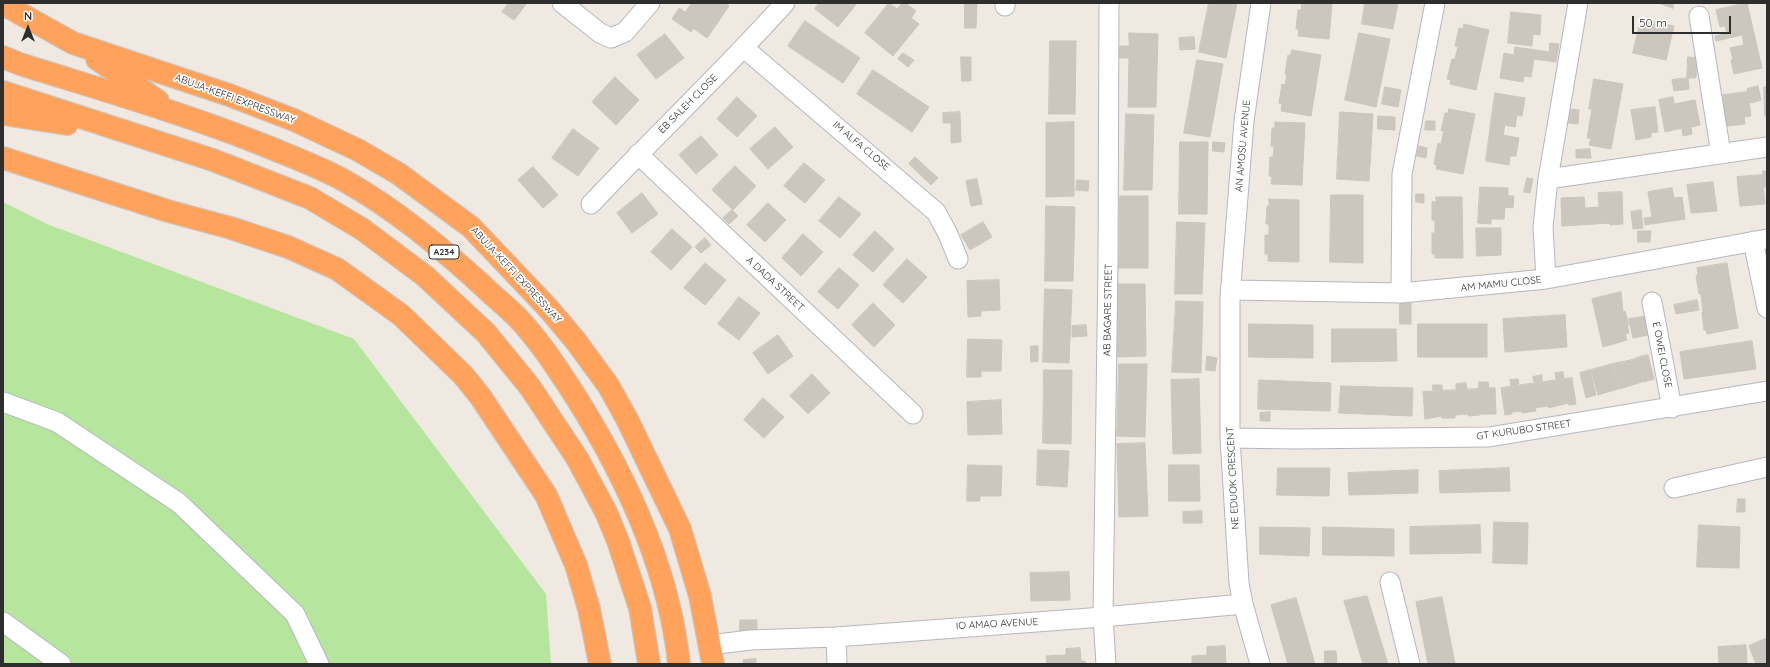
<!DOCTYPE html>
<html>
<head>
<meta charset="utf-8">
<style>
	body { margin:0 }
	#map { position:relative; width:1770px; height:667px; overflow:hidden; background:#efe9e1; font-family:Quicksand,sans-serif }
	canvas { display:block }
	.frame { position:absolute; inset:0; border:4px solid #2e2e2e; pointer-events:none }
	.north { position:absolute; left:8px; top:8px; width:40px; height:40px; -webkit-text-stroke:3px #fff; paint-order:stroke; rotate:0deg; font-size:11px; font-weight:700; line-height:16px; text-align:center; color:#2e2e2e }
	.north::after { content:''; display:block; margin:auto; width:14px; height:18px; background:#2e2e2e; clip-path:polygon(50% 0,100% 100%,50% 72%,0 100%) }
	.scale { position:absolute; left:1632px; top:16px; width:99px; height:18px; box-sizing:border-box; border:2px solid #2e2e2e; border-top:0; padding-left:5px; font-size:12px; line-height:14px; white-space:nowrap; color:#2e2e2e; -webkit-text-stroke:3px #fff; paint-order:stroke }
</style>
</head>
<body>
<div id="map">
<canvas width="1770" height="667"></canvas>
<div class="frame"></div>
<div class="north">N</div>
<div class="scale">50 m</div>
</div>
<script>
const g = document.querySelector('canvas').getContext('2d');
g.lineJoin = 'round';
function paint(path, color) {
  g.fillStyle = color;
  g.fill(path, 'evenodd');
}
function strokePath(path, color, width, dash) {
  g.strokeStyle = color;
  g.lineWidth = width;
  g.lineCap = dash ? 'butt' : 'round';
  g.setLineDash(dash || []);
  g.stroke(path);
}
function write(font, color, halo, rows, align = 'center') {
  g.font = font + ' Quicksand,sans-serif';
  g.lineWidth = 3.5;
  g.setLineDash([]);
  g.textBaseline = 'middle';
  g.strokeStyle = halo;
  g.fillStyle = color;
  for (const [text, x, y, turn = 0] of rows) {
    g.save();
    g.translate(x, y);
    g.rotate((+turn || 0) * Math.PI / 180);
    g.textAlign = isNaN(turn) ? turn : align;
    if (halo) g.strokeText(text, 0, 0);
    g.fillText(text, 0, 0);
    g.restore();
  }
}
paint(new Path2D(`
	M3 202 47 224 354 339 546 594 551 664H3Z`), '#b6e59e');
const building = new Path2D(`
	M509 3H527L514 20 502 12Z
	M692 3H725L729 6 707 38 693 28 691 32 672 19 679 8 685 12Z
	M819 3H857L838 27 815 9Z
	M889 3 897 9 902 3H905L916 11 911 18 919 24 893 56 865 33Z
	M965 3H977L976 28H965Z
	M1209 3H1237L1226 58 1199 52Z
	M1302 3H1332L1329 39 1298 36 1299 29H1296L1298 10H1301Z
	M1365 3H1398L1393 29 1362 24Z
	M1659 3H1674L1673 8Z
	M1747 3 1762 68 1734 74 1731 60 1733 59 1730 48 1744 45 1742 35 1716 41 1715 36 1727 33 1725 26 1720 27 1716 10Z
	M1511 12 1541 15 1540 35 1533 34 1532 46 1508 43Z
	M1641 19 1674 26 1666 60 1633 53Z
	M805 21 860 58 843 83 788 46Z
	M1464 24 1489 30 1476 90 1450 84 1451 80 1447 79 1452 59H1455L1458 47 1455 46 1459 28 1463 29Z
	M1129 33 1158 34 1156 107H1128L1129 58H1118V46H1129Z
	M1359 33 1390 39 1376 107 1345 100Z
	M665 34 684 58 656 79 637 55Z
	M1194 37 1195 49 1180 50 1179 38Z
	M1050 41H1076L1075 114H1049Z
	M1550 43 1559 44 1556 62 1534 59 1531 77 1524 76 1523 82 1500 78 1504 53 1514 55 1515 47 1549 52Z
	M1292 50 1321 55 1311 116 1281 111 1282 104 1279 103 1282 84 1285 85 1287 74H1285L1288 55 1290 56Z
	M903 53 914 60 908 67 898 59Z
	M961 57H971V81H962Z
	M1688 57 1697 58 1696 78H1687Z
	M1197 60 1223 64 1210 137 1184 133Z
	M873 70 929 107 912 132 857 94Z
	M615 77 639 100 616 125 592 102Z
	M1688 78 1689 89 1674 91 1672 80Z
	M1594 79 1623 84 1611 149 1589 145 1591 138H1587L1592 109H1589Z
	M1758 86 1761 100 1751 103 1747 89Z
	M1385 87 1401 90 1398 107 1382 104Z
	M1764 87H1767V116H1765Z
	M1748 92 1751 116 1744 117 1745 124 1727 126 1723 95Z
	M1495 93 1525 98 1522 116 1517 115 1515 127 1505 125 1503 135 1519 138 1516 156H1510L1509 165 1486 161Z
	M737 97 757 116 737 137 717 119Z
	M1673 97 1674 104 1695 100 1700 125 1691 127 1692 134 1683 136 1682 128 1665 132 1659 100Z
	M1655 107 1658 132 1651 133V137L1636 140 1631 110Z
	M1449 109 1475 114 1463 174 1436 169 1437 165 1434 164 1438 143 1441 144 1444 131H1441L1445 113H1448Z
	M1570 109 1579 110 1578 124 1569 123Z
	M960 112 961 142 951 143V123H943V113Z
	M1340 112 1373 114 1369 181 1337 179Z
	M1126 114 1154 115 1152 190H1124Z
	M1378 116 1395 117V130L1378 129Z
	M1426 121H1435V130H1425Z
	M1074 122V196L1046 197V123Z
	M1275 122 1305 123 1302 185 1271 184 1272 177 1269 176 1270 157H1273L1274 146H1271L1272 128H1275Z
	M775 127 793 147 768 169 750 149Z
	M573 129 599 148 578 176 552 158Z
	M701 136 718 155 696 174 679 155Z
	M1180 142H1208L1207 214H1179Z
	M1213 142 1225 143 1224 152 1213 151Z
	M1419 146 1427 148 1426 158 1417 156Z
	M1590 149 1591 158H1576V150Z
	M915 157 938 178 931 185 909 164Z
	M804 163 825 180 805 203 784 186Z
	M735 166 756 186 733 210 712 190Z
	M533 167 558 195 543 208 518 180Z
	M1763 171H1767V187H1763Z
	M1762 175 1765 204 1740 206 1737 177Z
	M1527 178 1533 179 1530 193 1524 192Z
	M977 179 982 204 971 206 966 181Z
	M1077 180 1089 181 1088 191 1076 190Z
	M1713 182 1717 211 1691 213 1687 185Z
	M1480 187 1508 188V196H1514L1513 208 1505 207 1504 219H1491V224L1478 223Z
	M1672 188 1674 198 1682 197 1685 219 1645 225 1644 218 1652 217 1648 192Z
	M1622 192 1623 224 1610 225V223L1562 226 1561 198 1584 197 1585 208 1599 207 1598 193Z
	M642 193 658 214 632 233 617 213Z
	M1416 194H1424V203L1416 202Z
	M1331 195H1363V263L1330 262Z
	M1120 196H1148V268H1119Z
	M839 197 861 214 840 238 819 221Z
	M1436 197H1462L1463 258H1435V254H1432V233H1435V220H1432V202H1436Z
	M1269 199 1299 200V262L1268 261V254H1265V235H1269V224H1266L1267 206H1269Z
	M768 203 786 220 765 242 747 225Z
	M1046 206 1075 207 1073 281H1045Z
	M732 210 738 216 729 224 723 218Z
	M1641 210 1643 228 1633 229 1631 212Z
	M983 222 992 237 970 250 961 235Z
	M1177 222 1205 223 1202 294H1175Z
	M1476 228H1501V255L1477 256Z
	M672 229 692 247 671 270 651 252Z
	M875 231 894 249 873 272 853 255Z
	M1638 231H1651L1650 242H1638Z
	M803 234 823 252 801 276 782 258Z
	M705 238 711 245 701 253 695 247Z
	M907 259 927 277 903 303 883 285Z
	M705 263 726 280 705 305 684 288Z
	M1727 263 1738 328 1707 334 1706 330H1704L1702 313 1703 312 1701 294H1699L1696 276 1698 275 1697 268Z
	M839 268 859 285 838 309 818 292Z
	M999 280 1000 310 981 311V316L968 317 967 281Z
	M1117 284H1145L1146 356 1118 357Z
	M1045 289 1072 290 1069 363 1043 362Z
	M1621 292 1623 312 1625 311 1629 325H1627L1629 333 1625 334 1627 340 1603 347 1592 299Z
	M739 297 760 313 739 340 718 324Z
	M1697 300 1699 310 1676 314 1674 305Z
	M1176 301 1203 302 1201 373 1172 372Z
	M873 303 895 325 874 347 852 325Z
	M1400 303H1411V324H1400Z
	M1565 315 1567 347 1505 352 1503 319Z
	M1649 316 1653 334 1633 338 1629 319Z
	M1249 324 1313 325V358L1249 357Z
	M1418 324H1487V357H1418Z
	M1086 325 1087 336 1072 337V326Z
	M1332 329H1396L1397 361 1332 362Z
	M778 335 793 356 768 374 753 353Z
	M968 339 1002 340 1001 371H981V377H967Z
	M1752 341 1756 369 1684 379 1680 352Z
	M1031 346H1038V361L1031 362Z
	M1648 355 1654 379 1643 382 1636 358Z
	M1207 356 1217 358 1215 371 1206 370Z
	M1636 359 1642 382 1629 386 1623 362Z
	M1622 362 1629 386 1619 389 1613 364Z
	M1119 364H1147L1145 437 1117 436Z
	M1612 364 1618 389 1608 392 1602 367Z
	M1601 367 1608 392 1598 395 1591 370Z
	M1044 370H1072L1071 444 1043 443Z
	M1590 370 1596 395 1586 398 1580 373Z
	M1563 372 1564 378 1556 379 1555 373Z
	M812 374 830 393 808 414 790 396Z
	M1542 375V381L1534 382 1533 377Z
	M1572 378 1576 404 1569 405 1568 403 1549 408 1547 406 1535 408 1536 411 1522 413V411L1512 412V414L1505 415 1501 388Z
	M1199 379 1201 453 1173 454 1171 380Z
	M1518 379 1519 384 1511 386 1510 380Z
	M1259 380 1331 383 1330 411 1258 409Z
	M1479 382H1488L1489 388H1479Z
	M1466 383 1467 389 1456 390V384Z
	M1433 385H1442V390H1433Z
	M1341 386 1413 388 1412 416 1339 413Z
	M1495 388 1496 414H1480V415L1468 416V414L1455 415V418H1442V416L1425 419 1423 392Z
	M763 398 784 417 764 438 744 420Z
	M1001 400 1002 434 968 435 967 402Z
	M1270 412V421H1260V413Z
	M1145 443 1148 516 1119 517 1117 444Z
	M1038 450 1069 451 1067 487 1037 485Z
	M968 465 1002 466 1001 496H980V501H967Z
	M1169 465H1199L1200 501H1169Z
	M1278 468H1330L1329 496 1277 495Z
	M1509 468 1510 491 1440 493 1439 471Z
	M1418 470V493L1349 495 1348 473Z
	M1738 499H1745V512H1737Z
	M1202 511V523H1183V512Z
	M1494 522 1528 523 1527 564 1493 563Z
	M1480 525 1481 553 1410 554V527Z
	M1699 525 1740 527 1739 568 1697 567Z
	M1260 527 1310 528 1309 556 1260 554Z
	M1323 527 1394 529V556L1323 555Z
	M1069 572 1070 600 1031 601 1030 573Z
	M1367 596 1388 664H1363L1344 601Z
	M1442 597 1455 664H1428L1416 602Z
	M1296 598 1315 664H1288L1271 605Z
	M740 620H757V630L740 631Z
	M1767 638V664H1756L1749 646Z
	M1746 645 1747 664H1719L1718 647Z
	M1225 646 1226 664H1192V656L1207 655V647Z
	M1080 648 1081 661H1085L1086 664H1047L1046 656 1066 655V649Z
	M1325 651H1336L1337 664H1325Z
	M756 659V664H743V660Z`);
paint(building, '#cbc7bf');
strokePath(building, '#cbc5ba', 1);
const minor = new Path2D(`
	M562 3 600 33 611 38 625 32 650 3
	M1005 3V6
	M1699 16 1721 154
	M744 48 936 212 948 234 958 259
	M638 154 913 414
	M1548 179 1767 147
	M591 204C655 136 723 72 785 3
	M1753 241 1767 308
	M1546 279 1543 227 1548 179 1578 3
	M1231 290 1401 293 1546 279 1767 239
	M1401 293 1402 174 1435 3
	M1652 302 1672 408
	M3 402 57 422 179 503 295 614 319 664
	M1230 438 1294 439 1489 437 1767 391
	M1674 488 1767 467
	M1390 582 1410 664
	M3 622 61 664
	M836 637 837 664
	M710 645 750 640 836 637 1103 617 1243 604
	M1106 664 1103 617 1108 262 1109 3
	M1260 664 1243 604 1239 583 1230 438V297L1244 121 1261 3`);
const highway = new Path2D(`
	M3 4 73 43 229 95 294 120 358 150 399 174 471 227 548 308 575 340 608 385 627 419 680 529 700 596 713 664
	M3 57 20 64C103 90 186 114 266 146 292 157 320 167 345 181 395 209 439 246 482 285 493 296 506 306 517 317 539 340 557 368 574 394 626 476 669 567 679 664
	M97 59 158 101
	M3 92 213 160 310 198 362 229 425 276 486 333 530 387 577 458 606 512 618 541 640 608 649 664
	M3 114 67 124
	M3 158 168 211 231 228 288 247 337 269 401 315 463 375 480 396 546 495 576 565 589 609 600 664`);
strokePath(minor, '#b4b7c1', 21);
strokePath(highway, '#c9c9c9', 24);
strokePath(minor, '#fff', 19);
strokePath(highway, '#ffa35c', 22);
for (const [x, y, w] of [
	[444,252,30]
]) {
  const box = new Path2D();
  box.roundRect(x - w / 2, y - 7, w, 14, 3);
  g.fillStyle = '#fff';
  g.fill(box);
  strokePath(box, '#2e2e2e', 1);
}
write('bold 9px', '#2e2e2e', null, [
	["A234",444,252]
]);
write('10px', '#2e2e2e', '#fff', [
	["ABUJA-KEFFI EXPRESSWAY",235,99,20],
	["EB SALEH CLOSE",688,104,-45],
	["IM ALFA CLOSE",861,146,40],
	["AN AMOSU AVENUE",1243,146,-85],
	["ABUJA-KEFFI EXPRESSWAY",516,275,47],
	["A DADA STREET",775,284,43],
	["AM MAMU CLOSE",1501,284,-6],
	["AB BAGARE STREET",1108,310,-89],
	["E OWEI CLOSE",1662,355,79],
	["GT KURUBO STREET",1524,430,-8],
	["NE EDUOK CRESCENT",1233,478,-93],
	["IO AMAO AVENUE",997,624,-3]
]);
</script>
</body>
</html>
